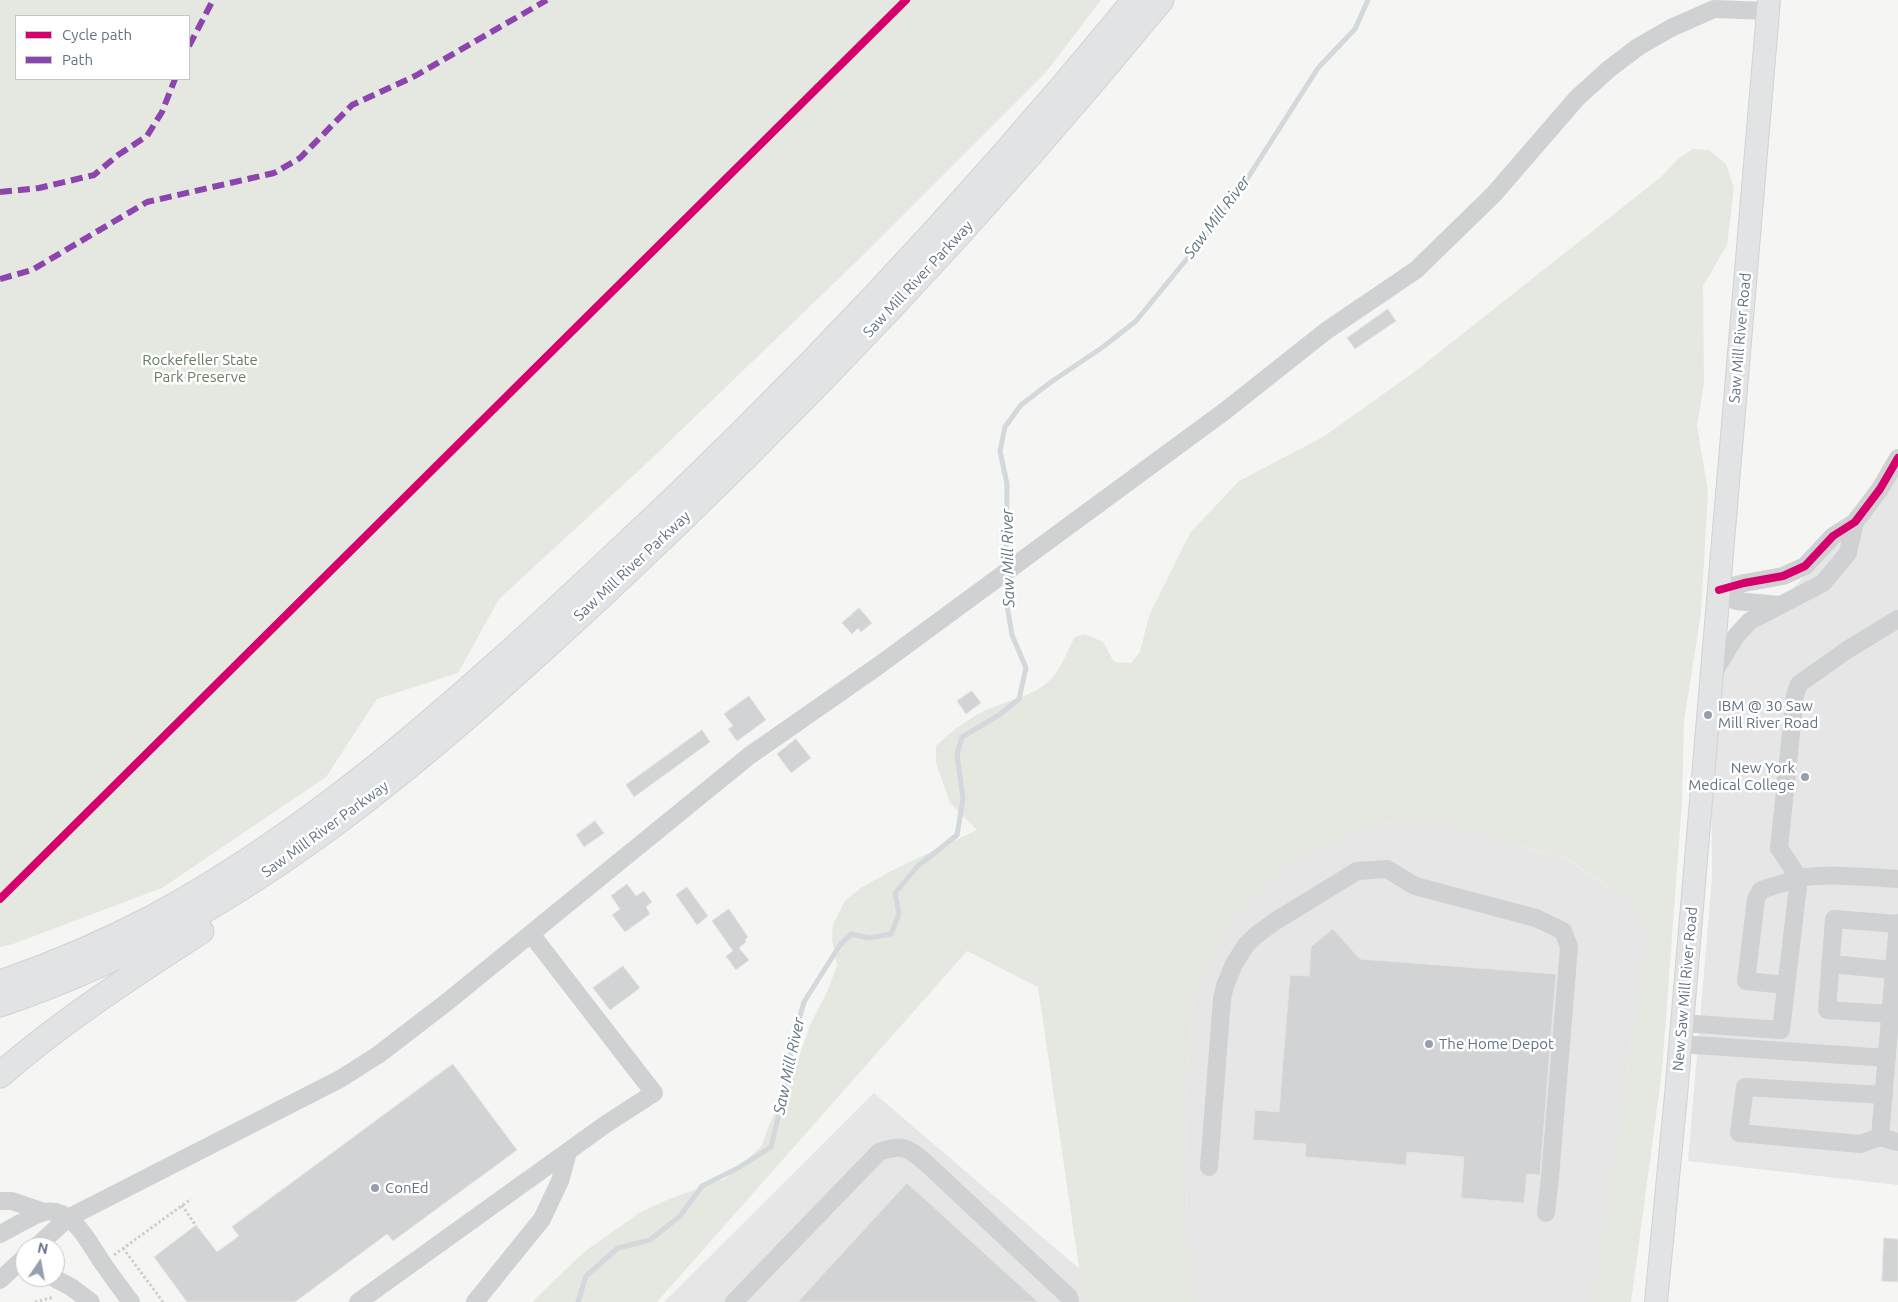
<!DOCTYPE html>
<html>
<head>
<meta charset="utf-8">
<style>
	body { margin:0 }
	#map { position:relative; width:1898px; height:1302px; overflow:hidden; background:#f5f5f3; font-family:Ubuntu,sans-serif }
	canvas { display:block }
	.legend { position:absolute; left:15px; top:15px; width:175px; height:65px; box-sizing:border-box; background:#fff; border:1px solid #c0c7ce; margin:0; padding:6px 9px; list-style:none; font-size:15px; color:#627385 }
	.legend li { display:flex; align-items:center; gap:10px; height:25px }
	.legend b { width:25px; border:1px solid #c0c7ce }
	.north { position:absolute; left:15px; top:1237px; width:50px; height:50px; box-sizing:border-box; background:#fff; border:1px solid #c0c7ce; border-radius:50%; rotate:12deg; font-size:14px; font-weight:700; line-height:20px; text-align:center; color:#627385 }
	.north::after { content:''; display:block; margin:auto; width:18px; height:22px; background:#95a0ac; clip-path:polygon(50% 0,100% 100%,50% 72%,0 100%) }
</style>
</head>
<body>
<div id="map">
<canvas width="1898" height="1302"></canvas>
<ul class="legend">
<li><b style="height:6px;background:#d6006c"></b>Cycle path</li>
<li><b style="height:6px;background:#8e44ad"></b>Path</li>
</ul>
<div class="north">N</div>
</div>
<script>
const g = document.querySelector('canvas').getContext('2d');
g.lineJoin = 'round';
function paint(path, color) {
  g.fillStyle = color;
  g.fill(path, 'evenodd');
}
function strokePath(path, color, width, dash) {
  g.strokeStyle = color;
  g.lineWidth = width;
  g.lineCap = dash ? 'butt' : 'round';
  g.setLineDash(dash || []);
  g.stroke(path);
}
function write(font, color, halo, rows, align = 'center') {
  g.font = font + ' Ubuntu,sans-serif';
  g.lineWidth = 5;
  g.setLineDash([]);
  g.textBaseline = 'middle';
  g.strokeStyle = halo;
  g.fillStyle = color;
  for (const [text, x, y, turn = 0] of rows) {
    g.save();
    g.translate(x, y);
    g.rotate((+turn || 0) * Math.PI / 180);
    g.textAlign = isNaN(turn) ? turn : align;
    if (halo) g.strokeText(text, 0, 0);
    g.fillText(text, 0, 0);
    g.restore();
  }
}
paint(new Path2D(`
	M1898 471V1185L1688 1161 1712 878 1711 676 1855 522Z
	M1427 820 1567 859 1631 903 1647 934 1594 1302H1196L1187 1236 1185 1098 1195 987 1231 919 1277 872 1372 825Z
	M874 1093 1096 1283 1100 1302H664Z`), '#e5e6e5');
paint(new Path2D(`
	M0 0H1101L1046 72 857 261 649 461 499 599 458 673 377 699 326 777 162 888 13 944 0 947ZM189 16V79H16V16Z
	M1693 149 1709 150 1726 164 1734 188 1727 245 1703 286 1704 383 1697 426 1708 491 1701 613 1684 721 1682 802 1662 1071 1631 1302H1594L1647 934 1631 903 1568 859 1427 820 1372 825 1277 872 1231 919 1195 987 1185 1098 1187 1236 1196 1302H1084L1038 987 967 951 657 1302H532L584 1252 639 1213 669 1199 725 1179 761 1147 770 1123 799 1057 810 1025 828 990 837 965 832 940 833 924 845 901 862 887 895 869 977 830 950 803 936 763V746C949 733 964 722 980 713 1004 700 1032 699 1052 678 1061 669 1068 649 1075 637L1085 634 1103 642 1114 662 1131 663 1140 652 1149 616 1190 533 1239 481 1323 437 1413 373 1661 177 1679 158Z`), '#e4e8e1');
strokePath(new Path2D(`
	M1006 567 1007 484 1000 451 1005 427 1021 405 1051 382 1103 347 1136 321 1195 249 1240 190 1318 68 1355 29 1368 0
	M578 1302 586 1276 618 1248 650 1240 680 1216 702 1186 738 1168 771 1147 785 1088 793 1040 804 1002 840 945 851 934 869 938 891 934 899 914 895 893 918 866 957 835 963 799 957 754 962 737 999 715 1019 699 1026 668 1012 635 1007 605V576`), '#d2d8dc', 5);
const building = new Path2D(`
	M1388 309 1396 321 1355 349 1347 338Z
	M859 608 872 623 861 632 858 628 852 634 842 623Z
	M972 691 981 703 966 714 957 701Z
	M749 696 766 720 737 741 728 729 733 726 724 714Z
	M702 730 710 742 634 797 626 785Z
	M796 739 811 758 791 773 777 754Z
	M595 821 604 833 584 847 576 835Z
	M627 884 636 896 644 891 652 902 646 907 650 914 625 932 612 915 620 909 611 896Z
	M687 887 708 916 697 925 676 895Z
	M729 909 748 937 745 940 746 942 739 948 749 960 736 970 726 956 733 951 712 921Z
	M1333 929 1360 959 1556 974 1540 1175 1527 1174 1524 1203 1461 1198 1464 1157 1407 1152 1406 1165 1317 1158 1305 1157 1306 1144 1253 1140 1255 1110 1279 1112 1290 975 1309 976 1311 947Z
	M623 966 640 988 610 1010 593 988Z
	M453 1064 517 1150 393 1241 387 1234 295 1302H187L154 1257 196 1225 217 1252 239 1236 232 1227Z
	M907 1183 1017 1283 1038 1302H798Z
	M1884 1238 1898 1239V1282L1882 1281Z`);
paint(building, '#d2d3d4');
strokePath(building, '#e4e4e2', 1);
const major = new Path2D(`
	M1656 1302 1676 1095 1769 0`);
const highway = new Path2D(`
	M0 983C53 965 104 943 154 917 322 826 464 696 603 566 793 390 971 200 1135 0
	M0 1004C239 924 420 763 601 596 801 410 988 211 1161 0
	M0 1075C63 1020 132 976 201 931`);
strokePath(major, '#d1d2d3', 24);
strokePath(highway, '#d0d2d2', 27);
strokePath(new Path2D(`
	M182 1205 196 1226
	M123 1248 163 1302
	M114 1255 191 1199
	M35 1302 54 1297`), '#cecece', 3, [2.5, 2.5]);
strokePath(new Path2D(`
	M1719 590 1744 583 1783 576 1805 566 1833 536 1855 522 1880 489 1898 458
	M1719 590 1736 601 1780 605
	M1712 675 1736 636 1750 621 1823 583 1848 553 1855 522
	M1898 923 1880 1137 1898 1142
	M1830 964 1894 970
	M1786 985 1746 981 1756 899 1761 890 1799 878 1779 848 1795 695 1799 684 1847 650 1898 619
	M1890 1014 1827 1010 1834 919 1897 924
	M1682 1023 1781 1030 1799 878C1833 873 1865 877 1898 879
	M1680 1044 1887 1058
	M1880 1137 1860 1144 1739 1133 1745 1087 1884 1095
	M1209 1167 1222 999 1225 986 1234 964 1246 945 1255 936 1274 922 1357 871 1387 869 1415 886 1536 918 1563 931 1569 947 1550 1177 1546 1213
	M0 1201H12L44 1212
	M0 1234C11 1229 34 1214 45 1212 74 1207 90 1246 104 1265 113 1278 122 1290 131 1302
	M36 1247 68 1218 340 1079 378 1055 447 1002 749 756 878 666 1225 411 1326 331 1416 270 1494 194 1577 98 1609 69 1638 47 1671 28 1714 9 1768 11
	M52 1277 71 1287 91 1302
	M0 1280 25 1257
	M358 1302 606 1124 654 1093 531 934
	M475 1302 542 1219 560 1181 568 1152
	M734 1302 879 1152C902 1144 908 1147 926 1163L1069 1297 1070 1302`), '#d0d1d2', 18);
strokePath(major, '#e2e3e4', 22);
strokePath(highway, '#e2e3e4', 25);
strokePath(new Path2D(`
	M189 46 213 0
	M0 192 39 188 94 175 118 155 147 136 162 112 175 79
	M0 279 32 270 147 202 274 173 300 158 352 105 415 76 547 0`), '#8e44ad', 6, [12, 6]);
strokePath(new Path2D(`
	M1719 590 1744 583 1783 576 1805 566 1833 536 1855 522 1880 489 1898 458
	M0 899 906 0`), '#d6006c', 8);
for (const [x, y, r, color] of [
	[1708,715,5,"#95a0ac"],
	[1805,777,5,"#95a0ac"],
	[1429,1044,5,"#95a0ac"],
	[375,1188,5,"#95a0ac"]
]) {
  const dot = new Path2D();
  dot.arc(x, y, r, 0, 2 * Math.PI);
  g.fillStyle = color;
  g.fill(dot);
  strokePath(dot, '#fff', 2);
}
write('15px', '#627385', '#fff', [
	["Saw Mill River Parkway",918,279,-47],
	["Saw Mill River Road",1740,338,-85],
	["Saw Mill River Parkway",632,566,-43],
	["Saw Mill River Parkway",325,829,-36],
	["New Saw Mill River Road",1685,989,-85]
]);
write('15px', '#657c62', '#fff', [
	["Rockefeller State",200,360],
	["Park Preserve",200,377]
]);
write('15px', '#627385', '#fff', [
	["IBM @ 30 Saw",1718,706],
	["Mill River Road",1718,723],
	["New York",1795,768,"right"],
	["Medical College",1795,785,"right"],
	["The Home Depot",1439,1044],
	["ConEd",385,1188]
], 'left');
write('italic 16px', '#5e7682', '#fff', [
	["Saw Mill River",1217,217,-53],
	["Saw Mill River",1008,558,-91],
	["Saw Mill River",789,1066,-78]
]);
</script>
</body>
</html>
